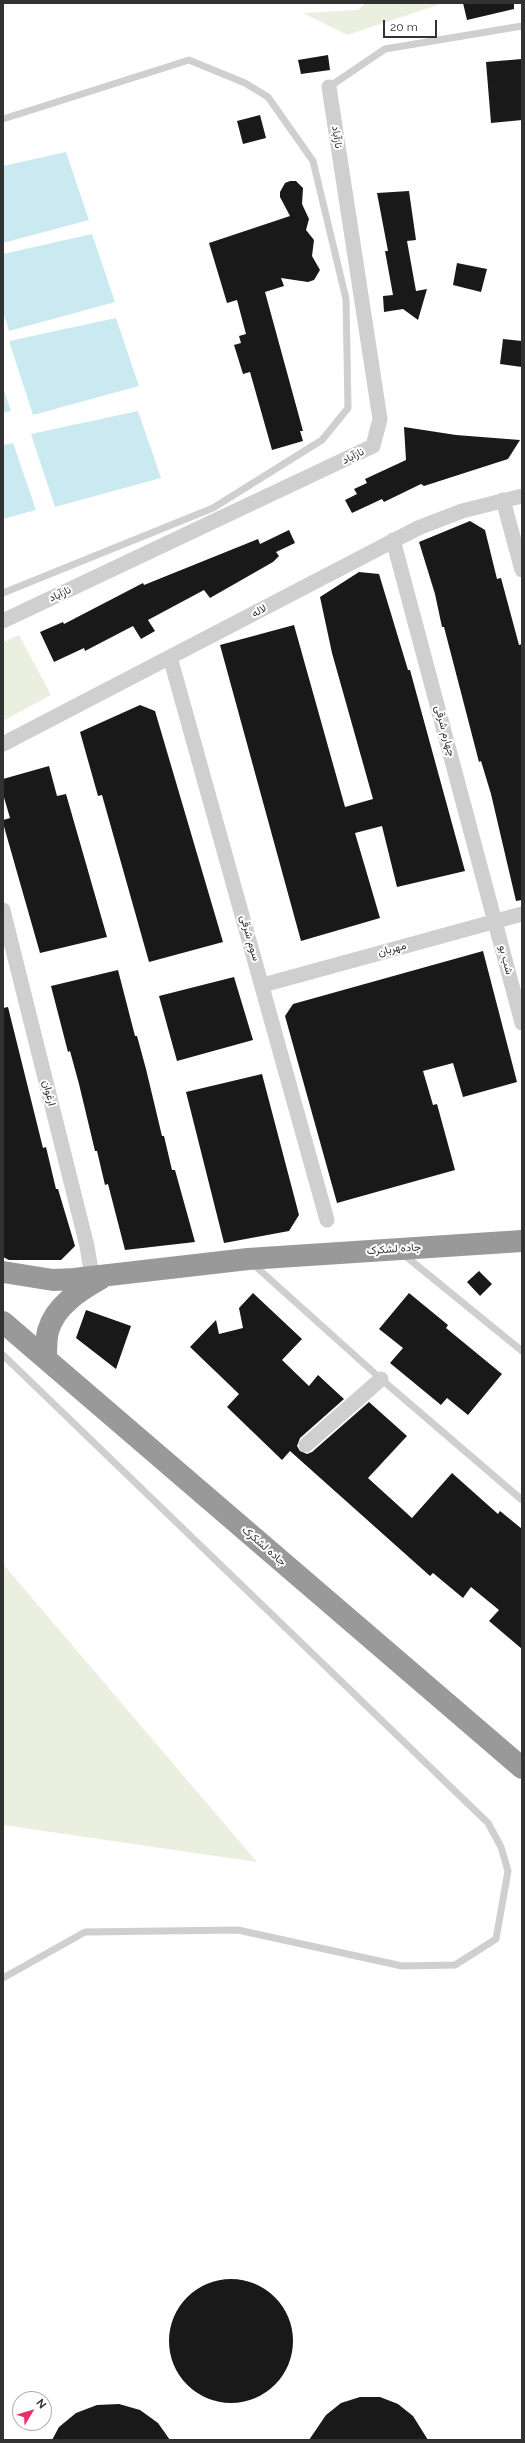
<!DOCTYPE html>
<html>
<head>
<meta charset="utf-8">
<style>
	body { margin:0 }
	#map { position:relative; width:525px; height:2443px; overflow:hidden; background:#fff; font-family:Raleway,sans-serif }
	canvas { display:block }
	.frame { position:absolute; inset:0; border:4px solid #323232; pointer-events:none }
	.north { position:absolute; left:12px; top:2391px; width:40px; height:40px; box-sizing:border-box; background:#fff; border:1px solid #adadad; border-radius:50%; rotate:52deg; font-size:11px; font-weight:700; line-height:16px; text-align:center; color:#323232 }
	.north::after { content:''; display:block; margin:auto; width:14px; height:18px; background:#f12c64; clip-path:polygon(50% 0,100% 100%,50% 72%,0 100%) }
	.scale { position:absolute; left:383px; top:20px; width:54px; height:18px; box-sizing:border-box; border:2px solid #323232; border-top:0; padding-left:5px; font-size:12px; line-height:14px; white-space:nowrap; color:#323232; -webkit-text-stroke:3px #fff; paint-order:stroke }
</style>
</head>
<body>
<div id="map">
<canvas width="525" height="2443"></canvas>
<div class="frame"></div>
<div class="north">N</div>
<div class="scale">20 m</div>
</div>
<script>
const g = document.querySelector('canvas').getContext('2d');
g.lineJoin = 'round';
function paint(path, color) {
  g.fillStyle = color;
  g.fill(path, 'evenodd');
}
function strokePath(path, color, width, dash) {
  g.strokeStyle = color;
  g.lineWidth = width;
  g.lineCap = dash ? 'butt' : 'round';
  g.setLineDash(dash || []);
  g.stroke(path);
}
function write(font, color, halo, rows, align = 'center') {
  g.font = font + ' Raleway,Vazirmatn,sans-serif';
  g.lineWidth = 4;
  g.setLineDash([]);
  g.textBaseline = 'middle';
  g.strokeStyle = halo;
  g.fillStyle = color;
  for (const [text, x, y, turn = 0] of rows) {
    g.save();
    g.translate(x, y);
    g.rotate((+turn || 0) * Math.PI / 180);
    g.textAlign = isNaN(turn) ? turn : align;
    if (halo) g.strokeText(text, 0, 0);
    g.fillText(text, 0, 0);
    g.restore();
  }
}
paint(new Path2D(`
	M365 3H444L347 35 303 13 358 10Z
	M19 635 51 695 3 721V642Z
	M3 1564 257 1862 3 1825Z`), '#ebefe0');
paint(new Path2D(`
	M66 152 89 220 3 243V166Z
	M92 234 115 302 9 331 3 311V254Z
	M116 318 139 386 33 415 9 341Z
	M3 388 11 411 3 413Z
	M138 411 161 478 55 507 31 434Z
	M13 443 36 510 3 519V445Z`), '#cbe9f0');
paint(new Path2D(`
	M463 3H514V9L467 20Z
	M328 55 330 70 301 74 298 60Z
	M522 59V120L491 123 486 62Z
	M260 115 266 138 243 144 237 121Z
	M290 181H296L303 188 302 204 309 219 306 230 314 240 312 256 320 270 314 280 308 282 281 278 284 286 265 292 303 431H300L303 441 272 450 250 372 243 374 234 345 241 343 239 336 246 334 237 300 227 303 209 243 290 216 280 197V192L285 183Z
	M409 191 416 240 407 241 416 291 427 289 418 320 403 309 384 312 383 296 393 295 385 251H388L377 193Z
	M457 263 487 269 481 292 453 285Z
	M503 339 522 341V367L500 364Z
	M404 427 456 435 520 440 508 459 424 486 421 484 384 502 382 499 352 513 345 500 357 494 354 489 367 483 365 479 406 460Z
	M470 521 485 530 497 579 501 578 519 645 522 644V900L516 901 491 794 481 761 479 762 444 627H442L435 594 419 542Z
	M289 530 295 543 276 552 279 556 273 562 210 598 204 590 148 620 155 631 141 639 133 626 85 651 84 648 54 662 40 632 63 622 64 624 143 583 144 585 258 539 260 544Z
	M359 572 379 574 408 670H410L465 871 397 887 382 826 355 833 380 918 301 941 220 645 294 625 345 807 373 799 332 653 320 597Z
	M140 705 155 711 223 942 149 962 102 795 98 796 80 732Z
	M49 766 57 796 66 794 107 937 40 953 3 823V820L10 818 3 794V779Z
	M483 951 517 1082 463 1097 453 1063 423 1071 433 1105 437 1104 455 1170 337 1203 285 1016 293 1004Z
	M118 970 135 1036H137L146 1069 162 1136H164L172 1170H175L195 1242 125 1250 108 1184 105 1185 97 1151H95L79 1084 70 1051 68 1052 51 986Z
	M234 977 253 1040 177 1061 159 996Z
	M8 1007 43 1148 46 1147 56 1189H58L75 1246 61 1260H9L3 1257V1008Z
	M262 1074 299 1215 289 1231 224 1243 186 1092Z
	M479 1271 492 1284 480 1296 467 1282Z
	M253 1293 302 1339 282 1360 309 1386 318 1375 344 1399 300 1438 297 1446 300 1451 307 1454 312 1452 369 1402 407 1436 368 1478 412 1518 452 1473 498 1514 500 1511 522 1529V1649L489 1621 499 1610 471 1587 463 1598 433 1573 430 1576 290 1451 282 1460 227 1407 239 1394 190 1347 216 1320 219 1334 243 1328 239 1308Z
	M409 1293 448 1325 446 1328 502 1374 468 1415 447 1398 441 1405 390 1363 403 1348 379 1329Z
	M86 1310 131 1326 116 1369 76 1338Z
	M169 2341a62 62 0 1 1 124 0a62 62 0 1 1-124 0Z
	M360 2397H380L398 2404 413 2416 428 2440H309L326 2415 341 2403Z
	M119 2404 140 2410 158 2423 170 2440H52L59 2427 76 2413 97 2405Z`), '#191919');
strokePath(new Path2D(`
	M329 87 385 49 522 26
	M3 119 189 60 245 83 268 97 313 161 346 299 348 408 322 440 213 508 3 593
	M403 1254 522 1351
	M253 1264 381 1379 522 1500
	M3 1355 488 1823 501 1847 508 1871 496 1939 455 1965 402 1966 238 1930 85 1932 3 1978`), '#cfcfcf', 7);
strokePath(new Path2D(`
	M503 500 522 570
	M393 540 522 1023
	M3 621 373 446 380 419 329 87
	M170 657 327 1220
	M3 744 418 528 462 511 522 496
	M3 910 87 1246 92 1277
	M263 985 522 914
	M306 1445 381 1379`), '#cfcfcf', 15);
strokePath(new Path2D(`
	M3 1272 53 1280 74 1279 248 1259 522 1241
	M3 1322 522 1768
	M46 1359C46 1350 46 1339 48 1331 55 1306 79 1291 100 1279`), '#999', 22);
write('11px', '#323232', '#fff', [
	["نازآباد",337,137,81],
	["نازآباد",353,456,-27],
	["نازآباد",60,594,-25],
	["لاله",259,611,-28],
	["چهارم شرقی",445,731,75],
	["سوم شرقی",250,938,74],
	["مهربان",392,949,-15],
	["شب بو",506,960,76],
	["ارغوان",49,1093,76],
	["جاده لشکرک",394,1249,-4],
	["جاده لشکرک",264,1546,41]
]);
</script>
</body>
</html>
